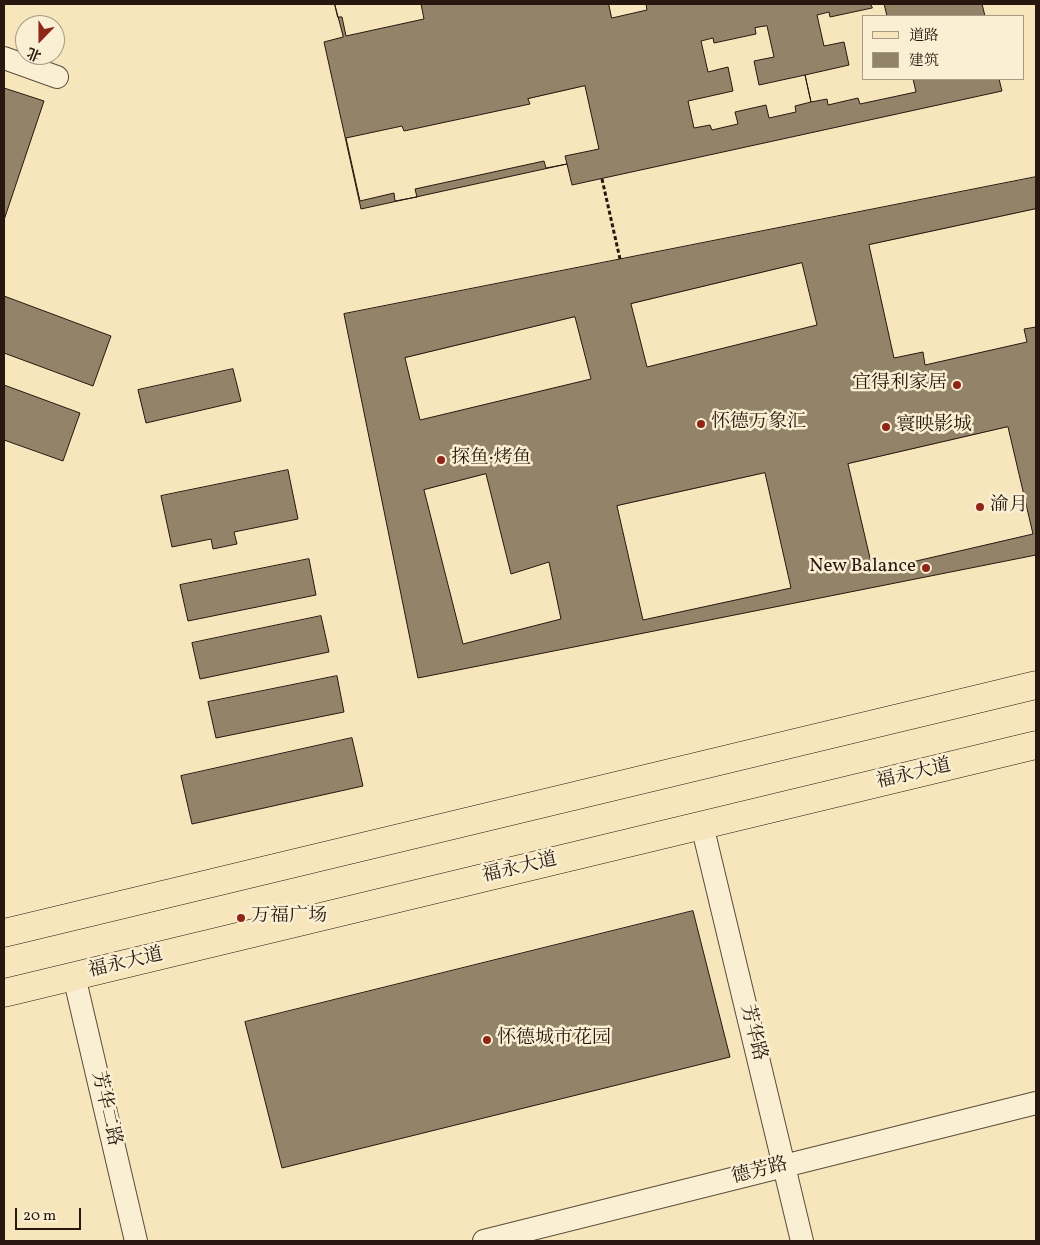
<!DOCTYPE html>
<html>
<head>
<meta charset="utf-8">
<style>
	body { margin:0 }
	#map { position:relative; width:1040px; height:1245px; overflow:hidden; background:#f7e6bb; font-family:Vollkorn,"Noto Serif SC",serif }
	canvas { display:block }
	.frame { position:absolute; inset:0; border:5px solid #27170f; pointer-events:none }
	.legend { position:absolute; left:862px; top:15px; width:162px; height:65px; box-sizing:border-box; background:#faefd3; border:1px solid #a69985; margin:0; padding:6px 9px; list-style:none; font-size:15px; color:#27170f }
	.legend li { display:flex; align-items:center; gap:10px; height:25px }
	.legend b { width:25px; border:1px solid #a69985 }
	.north { position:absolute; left:15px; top:15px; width:50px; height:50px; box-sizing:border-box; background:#faefd3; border:1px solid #a69985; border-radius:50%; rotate:202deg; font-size:14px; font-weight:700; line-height:20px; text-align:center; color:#27170f }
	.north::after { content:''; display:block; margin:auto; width:18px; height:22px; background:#8f2418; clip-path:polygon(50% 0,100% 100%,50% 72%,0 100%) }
	.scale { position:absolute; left:15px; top:1208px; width:66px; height:22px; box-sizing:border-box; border:2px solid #27170f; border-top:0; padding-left:6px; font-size:15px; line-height:18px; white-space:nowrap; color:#27170f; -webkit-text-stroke:4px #faefd3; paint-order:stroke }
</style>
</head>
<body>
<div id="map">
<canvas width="1040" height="1245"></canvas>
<div class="frame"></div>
<ul class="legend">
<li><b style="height:6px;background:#f7e6bb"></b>道路</li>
<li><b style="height:14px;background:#938368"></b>建筑</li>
</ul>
<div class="north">北</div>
<div class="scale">20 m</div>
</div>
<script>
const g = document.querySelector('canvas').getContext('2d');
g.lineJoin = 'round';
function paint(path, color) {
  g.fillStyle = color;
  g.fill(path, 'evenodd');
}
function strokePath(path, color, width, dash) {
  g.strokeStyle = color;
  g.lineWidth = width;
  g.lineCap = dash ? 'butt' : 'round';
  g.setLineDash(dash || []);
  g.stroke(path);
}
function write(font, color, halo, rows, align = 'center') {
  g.font = font + ' Vollkorn,"Noto Serif SC",serif';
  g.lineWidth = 5;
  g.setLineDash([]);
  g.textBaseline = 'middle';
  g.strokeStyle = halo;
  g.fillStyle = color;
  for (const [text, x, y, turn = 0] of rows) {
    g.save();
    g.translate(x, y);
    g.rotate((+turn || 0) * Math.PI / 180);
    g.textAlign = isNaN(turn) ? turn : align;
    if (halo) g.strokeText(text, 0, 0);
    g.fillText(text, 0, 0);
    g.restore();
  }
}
const building = new Path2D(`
	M335 4H421L424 19 346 36 342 17H338Z
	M335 4H982L985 16H864V79H999L1002 91 572 185 567 164 361 209 324 42 343 37Z
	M609 4H646L647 10 612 18Z
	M871 4H884L887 16H864V79H913L916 92 860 104 858 98 828 105 827 99 811 102 805 75 849 65 844 42 824 46 817 15 829 12 830 17 872 8Z
	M767 26 774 57 754 61 759 85 805 75 811 102 795 106 796 112 769 118 766 105 735 112 738 124 712 130 710 125 694 128 688 101 733 91 728 67 708 72 701 41 713 38 714 43 756 34 755 28Z
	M585 86 599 149 565 156 567 164 546 168 544 161 415 189 417 197 395 201 394 193 360 201 346 138 402 126 404 131 530 104 528 99Z
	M4 88 44 101 4 220Z
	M1036 177V555L418 678 344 314Z
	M1036 209V327L1024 329 1027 342 925 365 923 352 894 358 869 245Z
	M802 263 817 325 647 367 631 304Z
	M4 296 111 336 93 386 4 353Z
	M575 317 591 379 420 420 405 358Z
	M233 369 241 401 146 423 138 390Z
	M4 385 80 413 63 461 4 440Z
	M1008 427 1033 534 873 571 848 464Z
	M288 470 298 519 234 532 237 544 213 549 211 539 172 547 161 496Z
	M765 473 791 588 643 620 617 506Z
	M486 474 511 574 549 562 561 619 463 644 424 490Z
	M309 559 316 595 188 621 180 585Z
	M321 616 329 652 200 679 192 643Z
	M337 676 344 712 216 738 208 702Z
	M352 738 363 786 192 824 181 776Z
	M693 911 730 1057 282 1168 245 1022Z`);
paint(building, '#938368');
strokePath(building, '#27170f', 1);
const minor = new Path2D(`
	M4 58 57 77
	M702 825 802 1241
	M74 976 136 1241
	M484 1241 1036 1103`);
const major = new Path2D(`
	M4 933 1036 685
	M4 993 1036 745`);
strokePath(minor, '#5b4b3a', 24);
strokePath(major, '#27170f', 29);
strokePath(new Path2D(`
	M602 179 620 259`), '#27170f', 3, [4, 2.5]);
strokePath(minor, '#faefd3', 22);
strokePath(major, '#f7e6bb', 28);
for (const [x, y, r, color] of [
	[957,385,5,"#8f2418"],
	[701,424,5,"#8f2418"],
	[886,427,5,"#8f2418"],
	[441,460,5,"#8f2418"],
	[980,507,5,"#8f2418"],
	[926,568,5,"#8f2418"],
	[241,918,5,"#8f2418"],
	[487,1040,5,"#8f2418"]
]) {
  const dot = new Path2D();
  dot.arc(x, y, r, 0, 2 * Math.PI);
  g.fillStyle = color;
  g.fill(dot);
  strokePath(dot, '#faefd3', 2);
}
write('19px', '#27170f', '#faefd3', [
	["宜得利家居",947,385,"right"],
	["怀德万象汇",711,424],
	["寰映影城",896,427],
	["探鱼·烤鱼",451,460],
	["渝月",990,507],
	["New Balance",916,568,"right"],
	["万福广场",251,918],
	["怀德城市花园",497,1040]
], 'left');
write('19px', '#27170f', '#faefd3', [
	["福永大道",914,775,-13],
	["福永大道",520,869,-13],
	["福永大道",126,964,-13],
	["芳华路",752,1033,76],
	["芳华二路",105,1109,77],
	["德芳路",760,1172,-14]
]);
</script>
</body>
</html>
